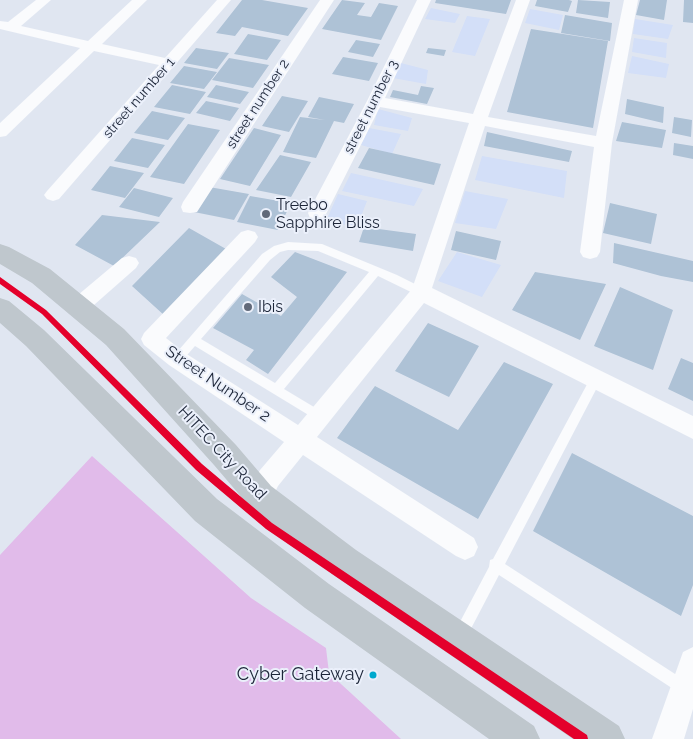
<!DOCTYPE html>
<html>
<head>
<meta charset="utf-8">
<style>
	body { margin:0 }
	canvas { display:block; background:#e0e6f1 }
</style>
</head>
<body>
<canvas width="693" height="739"></canvas>
<script>
const g = document.querySelector('canvas').getContext('2d');
g.lineJoin = 'round';
function paint(path, color) {
  g.fillStyle = color;
  g.fill(path, 'evenodd');
}
function strokePath(path, color, width, dash) {
  g.strokeStyle = color;
  g.lineWidth = width;
  g.lineCap = dash ? 'butt' : 'round';
  g.setLineDash(dash || []);
  g.stroke(path);
}
function write(font, color, halo, rows, align = 'center') {
  g.font = font + ' Raleway,sans-serif';
  g.lineWidth = 4;
  g.setLineDash([]);
  g.textBaseline = 'middle';
  g.strokeStyle = halo;
  g.fillStyle = color;
  for (const [text, x, y, turn = 0] of rows) {
    g.save();
    g.translate(x, y);
    g.rotate((+turn || 0) * Math.PI / 180);
    g.textAlign = isNaN(turn) ? turn : align;
    if (halo) g.strokeText(text, 0, 0);
    g.fillText(text, 0, 0);
    g.restore();
  }
}
paint(new Path2D(`
	M431 8 460 14 455 23 425 19Z
	M530 9 563 15 559 30 525 23Z
	M467 16 490 19 475 56 452 52Z
	M635 19 673 25 668 39 633 34Z
	M634 38 667 43 666 58 632 52Z
	M632 56 669 64 666 78 628 73Z
	M401 63 428 70 426 84 393 78Z
	M378 109 412 118 408 131 374 125Z
	M369 128 401 134 392 154 361 145Z
	M482 156 567 171 564 198 475 180Z
	M351 173 423 189 414 206 342 191Z
	M465 191 508 199 496 229 455 223Z
	M338 194 367 201 357 227 326 221Z
	M457 252 501 265 482 297 438 281Z`), '#d3dff8');
paint(new Path2D(`
	M92 456 251 598 326 648 329 673 401 739H0V555Z`), '#e1bbea');
paint(new Path2D(`
	M242 0H262L308 8 288 36 242 27 235 36 216 33Z
	M342 0 365 3 357 15 371 17 379 3 398 6 381 40 322 29Z
	M436 0H511L506 14 435 3Z
	M537 0H569L572 1 568 12 535 6Z
	M578 0 610 2 608 18 576 13Z
	M640 0H667L664 20 636 15Z
	M684 0H693V23L683 22Z
	M565 15 612 23 610 41 561 33Z
	M531 29 608 41 593 128 507 112Z
	M248 34 281 40 267 60 234 54Z
	M356 40 380 44 373 57 348 52Z
	M196 48 229 53 217 69 184 63Z
	M428 48 446 50 444 56 426 53Z
	M343 57 378 63 369 81 332 74Z
	M229 58 269 65 253 88 212 80Z
	M184 66 217 72 204 89 170 83Z
	M172 85 206 92 190 114 154 107Z
	M216 85 249 92 240 104 207 97Z
	M421 86 434 88 427 104 390 97 393 90 418 95Z
	M282 96 308 101 289 132 262 126Z
	M319 97 354 104 344 123 334 121 316 158 283 152 300 117 325 120 308 117Z
	M627 99 664 107 663 123 625 114Z
	M206 101 239 108 230 121 196 113Z
	M152 111 185 118 168 140 134 133Z
	M674 117 692 120 691 137 672 133Z
	M622 122 666 130 662 148 616 141Z
	M188 124 220 130 184 184 150 177Z
	M254 128 281 135 250 186 220 179Z
	M487 132 572 151 569 162 484 146Z
	M132 138 165 145 148 168 114 161Z
	M674 143 693 146V159L673 155Z
	M369 148 441 164 434 185 358 168Z
	M280 155 311 162 291 197 256 190Z
	M110 166 144 173 125 198 91 190Z
	M209 187 249 194 234 220 194 212Z
	M134 188 173 198 159 217 119 207Z
	M250 196 291 203 278 230 237 222Z
	M610 203 657 214 651 244 603 233Z
	M102 215 160 222 114 266 75 245Z
	M364 227 416 234 413 251 359 242Z
	M189 228 226 249 165 316 132 286Z
	M456 231 501 241 496 260 451 250Z
	M614 243 693 261V282L661 276 613 263Z
	M295 252 347 272 268 374 246 360 254 350 213 328 242 294 281 316 297 297 271 277Z
	M535 272 606 284 580 340 512 310Z
	M620 287 673 310 653 370 594 346Z
	M428 323 479 346 449 397 395 371Z
	M681 358 693 363V401L668 389Z
	M504 362 553 384 478 519 337 438 375 386 458 430Z
	M572 453 693 516V585L681 616 533 531Z`), '#aec2d6');
paint(new Path2D(`
	M288 242 322 244 397 275 425 289 426 292 421 296 417 295 378 276 284 389 324 413 326 417 324 421 320 422 195 346 181 362H173L171 359 262 254 274 246ZM288 250 318 251 369 272 275 383 201 339 270 260 280 252Z
	M595 375 599 377 601 380 505 564 689 683 692 688 689 693 684 696 499 575 464 642 459 644 454 642 452 637 489 567 490 560 493 559 591 377Z`), '#fafbfd');
paint(new Path2D(`
	M36 0H51L21 26 88 41 132 0H147L102 44 165 58 217 0H231L59 199 53 201 47 199 44 195 47 191 159 65 94 51 6 136 0 137V123L80 48 0 29V21L8 22Z
	M320 0H334L197 212 190 213 183 212 181 207 183 202Z
	M417 0H431L385 98 473 114 516 0H530L488 117 596 136 624 0H638L612 143 600 252 597 257 590 259 583 257 580 252 594 147 485 126 432 288 693 416V439L424 303 317 437 474 538 478 547 474 556 465 560 456 556 303 455 278 486 269 504 260 508 251 504 247 496 260 470 284 442 169 365 144 345 141 339 144 333 241 232 248 230 255 232 258 237 255 242 166 338 185 353 298 425 412 289 469 123 380 107 324 218 317 220 310 218 308 213 367 101Z
	M129 256 136 258 139 263 136 268 86 312 79 314 72 312 68 306 72 300 122 258Z
	M693 647V709L684 739H652L683 652Z`), '#fafbfd');
paint(new Path2D(`
	M0 244 9 247 50 269 124 329 236 445 271 486 356 550 619 726 625 739H573L332 574 249 506 214 465 106 345 32 283 0 264Z
	M0 298 9 301 44 330 217 499 329 584 534 726 540 739H489L305 608 195 521 26 346 0 323Z`), '#bfc7cd');
paint(new Path2D(`
	M0 277 46 310 202 464 272 523 587 735 588 739H574L266 529 196 470 42 314 0 284Z`), '#e4002b');
for (const [x, y, r, color] of [
	[266,214,5,"#616979"],
	[248,307,5,"#616979"],
	[373,675,4.5,"#00a9ce"]
]) {
  const dot = new Path2D();
  dot.arc(x, y, r, 0, 2 * Math.PI);
  g.fillStyle = color;
  g.fill(dot);
  strokePath(dot, '#ebf0fb', 2);
}
write('14px', '#1c2538', '#ebf0fb', [
	["street number 1",139,98,-49],
	["street number 2",258,104,-57],
	["street number 3",371,107,-63]
]);
write('16px', '#1c2538', '#ebf0fb', [
	["Treebo",276,205],
	["Sapphire Bliss",276,223],
	["Ibis",258,307]
], 'left');
write('16px', '#1c2538', '#ebf0fb', [
	["Street Number 2",218,384,34],
	["HITEC City Road",222,453,47]
]);
write('18px', '#1c2538', '#ebf0fb', [
	["Cyber Gateway",364,675]
], 'right');
</script>
</body>
</html>
